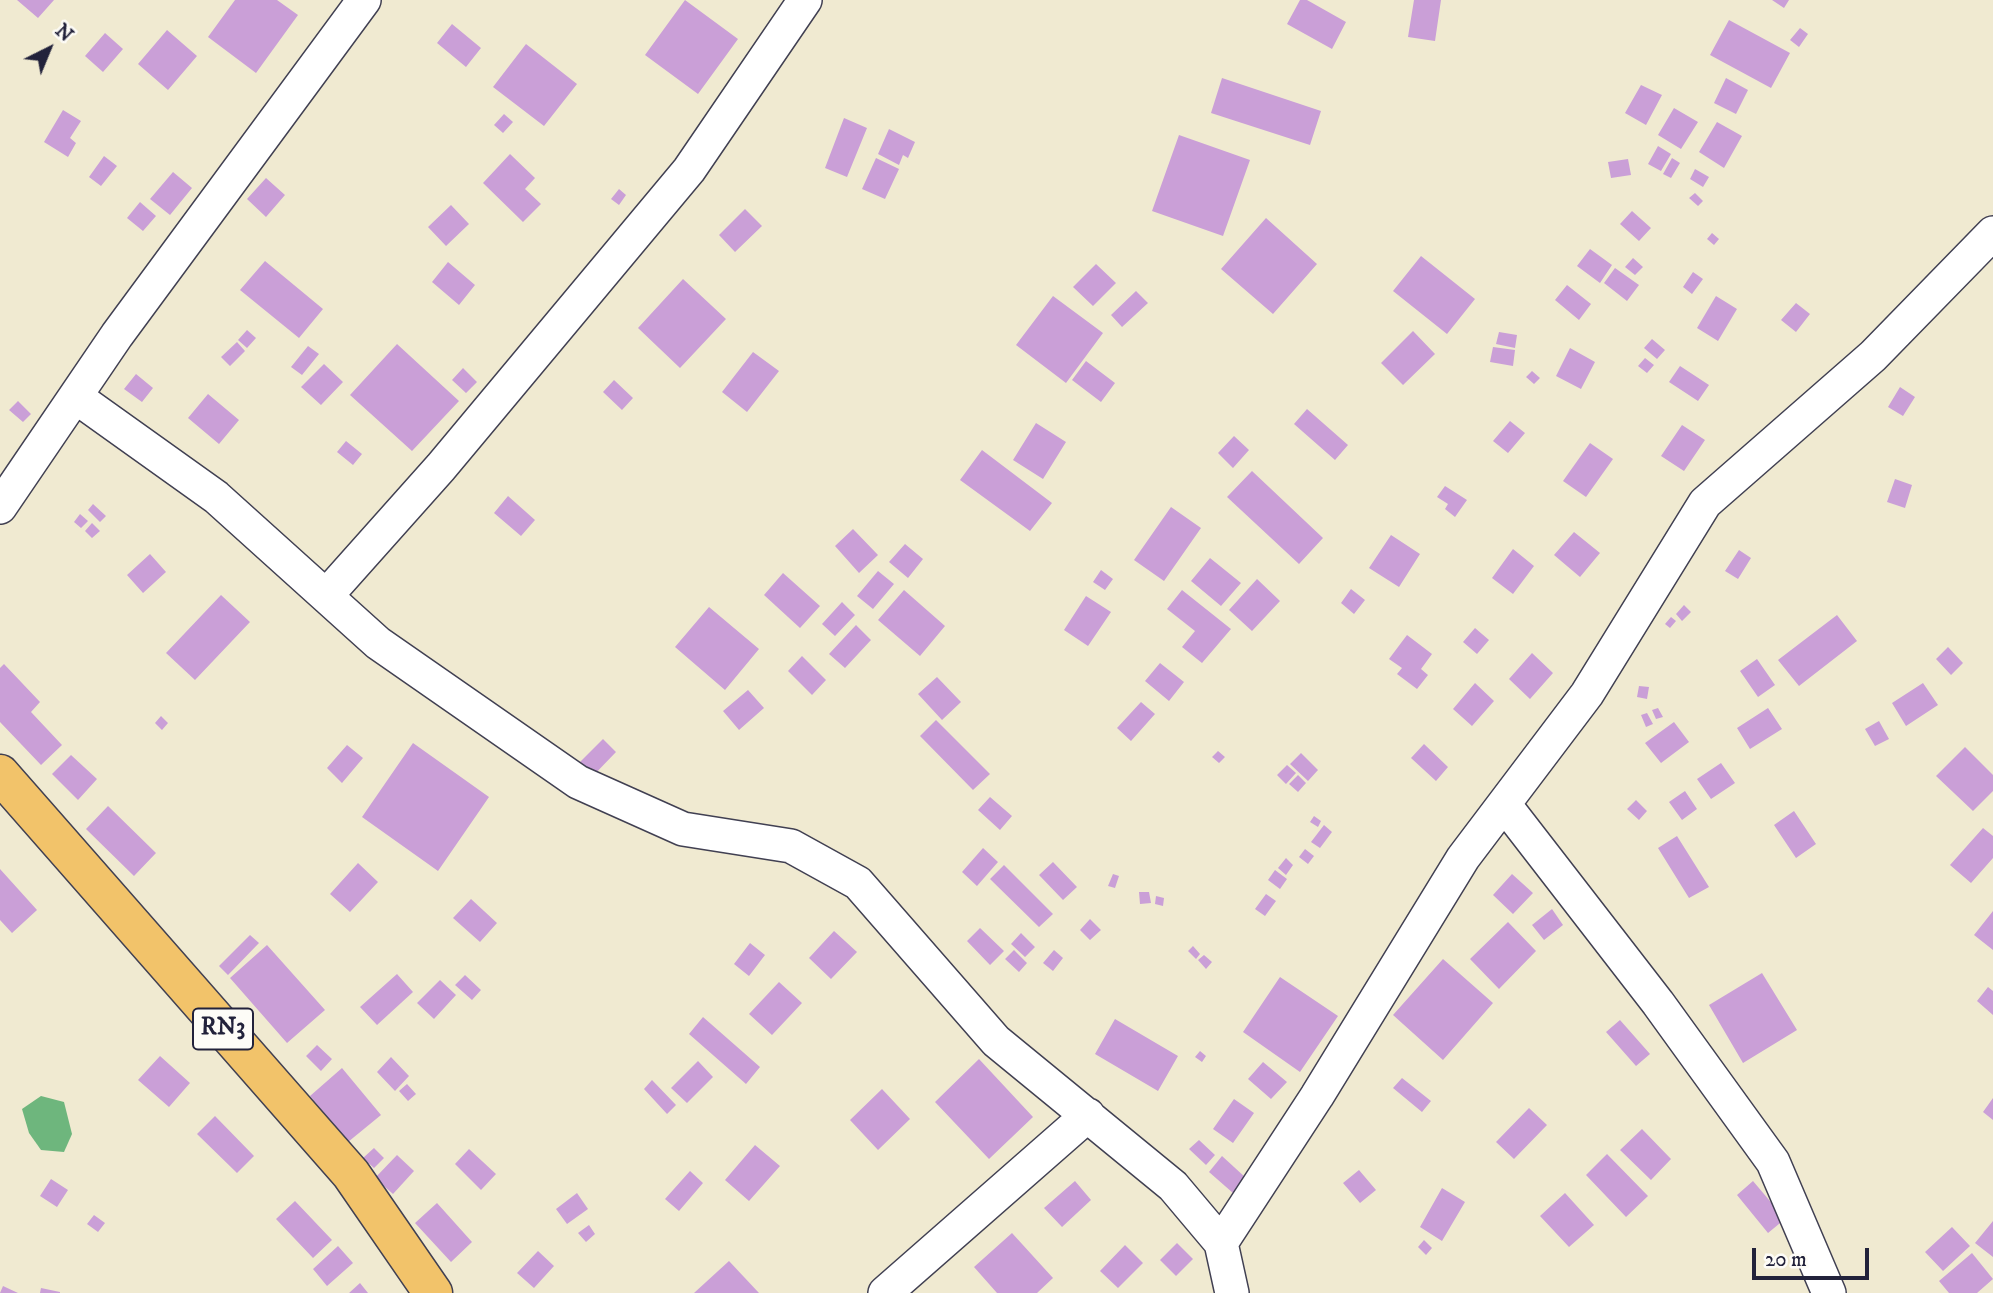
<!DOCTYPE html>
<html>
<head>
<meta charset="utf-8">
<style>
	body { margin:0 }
	#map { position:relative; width:1993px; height:1293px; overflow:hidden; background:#f0ead1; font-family:"IM FELL DW Pica",serif }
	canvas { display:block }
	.north { position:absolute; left:14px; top:14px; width:70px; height:70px; -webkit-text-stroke:5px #fdfcf7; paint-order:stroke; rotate:43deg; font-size:19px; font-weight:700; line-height:28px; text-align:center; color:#22223b }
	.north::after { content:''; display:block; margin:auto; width:24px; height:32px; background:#22223b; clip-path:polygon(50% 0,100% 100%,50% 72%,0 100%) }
	.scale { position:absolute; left:1752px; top:1248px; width:117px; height:32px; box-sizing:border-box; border:4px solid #22223b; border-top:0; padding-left:9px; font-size:21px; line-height:24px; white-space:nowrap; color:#22223b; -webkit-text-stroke:5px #fdfcf7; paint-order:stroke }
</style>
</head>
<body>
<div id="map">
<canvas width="1993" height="1293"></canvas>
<div class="north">N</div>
<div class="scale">20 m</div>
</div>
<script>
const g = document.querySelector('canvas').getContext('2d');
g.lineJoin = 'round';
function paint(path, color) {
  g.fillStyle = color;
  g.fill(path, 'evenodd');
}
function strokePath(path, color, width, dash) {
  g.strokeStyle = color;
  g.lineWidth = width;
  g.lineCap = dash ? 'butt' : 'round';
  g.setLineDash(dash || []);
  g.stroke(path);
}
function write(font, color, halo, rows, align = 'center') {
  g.font = font + ' "IM FELL DW Pica",serif';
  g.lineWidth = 5;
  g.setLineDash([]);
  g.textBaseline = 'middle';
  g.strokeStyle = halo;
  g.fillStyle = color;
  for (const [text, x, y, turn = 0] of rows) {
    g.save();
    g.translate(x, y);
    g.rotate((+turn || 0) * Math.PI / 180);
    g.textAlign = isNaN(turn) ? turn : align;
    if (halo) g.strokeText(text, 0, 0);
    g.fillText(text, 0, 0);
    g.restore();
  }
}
paint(new Path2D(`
	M41 1096 64 1102 72 1134 64 1152 41 1150 29 1133 22 1109Z`), '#6eb67d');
paint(new Path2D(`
	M17 0H54L38 18Z
	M235 0H277L298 15 256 73 208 37Z
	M685 0 738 39 698 94 645 55Z
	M1300 0H1307L1346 22 1332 49 1287 24Z
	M1414 0H1441L1435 41 1408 37Z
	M1772 0H1789L1784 8Z
	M1729 20 1790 53 1771 88 1710 55Z
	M452 24 481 48 466 67 437 43Z
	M1800 28 1808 34 1799 47 1790 40Z
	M167 30 197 56 168 90 138 64Z
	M105 33 123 49 103 72 85 56Z
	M526 44 577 84 544 126 493 87Z
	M1222 78 1321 111 1310 145 1211 113Z
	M1726 78 1748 90 1736 114 1714 103Z
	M1641 85 1662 95 1646 125 1625 113Z
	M1674 108 1698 122 1681 149 1658 135Z
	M63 110 81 121 70 138 76 143 68 157 44 142Z
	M504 114 513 122 503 133 494 125Z
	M844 118 867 128 847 177 825 168Z
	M1717 122 1742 136 1724 168 1699 152Z
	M889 129 915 142 908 158 903 155 899 165 878 154Z
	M1179 135 1250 160 1223 236 1152 211Z
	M1658 146 1671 154 1661 171 1648 164Z
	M510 154 535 178 525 189 541 204 523 222 483 183Z
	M104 156 117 166 101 186 89 177Z
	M876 158 899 169 885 199 862 189Z
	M1672 158 1680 163 1671 178 1663 174Z
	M1628 159 1631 175 1611 178 1608 162Z
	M1695 169 1709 177 1703 187 1690 179Z
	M173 172 192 188 170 215 150 199Z
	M266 178 285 195 266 217 247 199Z
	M619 189 626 195 619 205 611 199Z
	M1695 193 1703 201 1698 206 1689 198Z
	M140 202 156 216 143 231 127 218Z
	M451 205 469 224 446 246 428 227Z
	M745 209 762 226 735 252 719 235Z
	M1632 211 1651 228 1639 241 1620 224Z
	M1266 218 1317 264 1273 314 1221 269Z
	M1712 233 1719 239 1714 245 1707 239Z
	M1590 249 1612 265 1600 283 1577 266Z
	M1421 256 1475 299 1447 334 1393 291Z
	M1633 258 1643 267 1635 275 1625 267Z
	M265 261 323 309 299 338 240 290Z
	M448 262 475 285 459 305 432 282Z
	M1096 264 1116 283 1093 306 1073 287Z
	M1615 268 1639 285 1627 301 1604 283Z
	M1693 272 1703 279 1692 294 1683 287Z
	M683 279 726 319 680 368 638 328Z
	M1567 285 1591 304 1579 320 1555 300Z
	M1136 291 1148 303 1122 327 1111 315Z
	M1053 296 1103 333 1066 383 1016 345Z
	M1716 296 1737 309 1718 341 1697 328Z
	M1796 303 1810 314 1796 332 1781 320Z
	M247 330 256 338 247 348 238 340Z
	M1413 331 1435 354 1403 385 1381 363Z
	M1499 332 1517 335 1515 348 1496 344Z
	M1652 339 1665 350 1657 359 1644 348Z
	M237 342 245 351 230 366 221 357Z
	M397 344 459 401 412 451 350 395Z
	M308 346 319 354 302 375 291 367Z
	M1493 347 1515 350 1513 366 1490 362Z
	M1570 348 1595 362 1581 389 1556 376Z
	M753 352 779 371 747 412 722 392Z
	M1645 358 1654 365 1647 373 1638 366Z
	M1086 361 1115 383 1101 402 1072 380Z
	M324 364 343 382 321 405 301 387Z
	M1680 366 1709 385 1698 401 1669 382Z
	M463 368 477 382 466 393 452 380Z
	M1532 371 1540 378 1534 384 1526 377Z
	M136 374 153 388 142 402 124 389Z
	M614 380 633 398 622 410 603 392Z
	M1900 387 1915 397 1903 416 1888 407Z
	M208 394 239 420 219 444 188 418Z
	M18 401 31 414 23 422 9 410Z
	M1307 409 1348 445 1335 460 1294 424Z
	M1510 421 1525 433 1508 453 1493 441Z
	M1036 423 1066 442 1043 479 1013 460Z
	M1682 425 1705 440 1684 471 1661 456Z
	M1234 436 1249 450 1233 468 1218 453Z
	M346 441 362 454 353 465 337 452Z
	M1590 443 1613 459 1586 497 1563 481Z
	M982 450 1052 503 1030 531 960 480Z
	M1252 471 1323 538 1299 564 1227 497Z
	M1895 479 1912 485 1905 508 1887 502Z
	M1445 486 1467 500 1455 517 1445 509 1448 504 1437 497Z
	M508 496 535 520 521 536 494 513Z
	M93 504 106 516 100 522 88 510Z
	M1171 507 1201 528 1164 581 1134 560Z
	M80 514 88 521 81 528 74 522Z
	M92 523 100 531 92 538 85 531Z
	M853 529 878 555 859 573 835 546Z
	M1574 532 1600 553 1580 577 1554 555Z
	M1391 535 1420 554 1399 587 1369 568Z
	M905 544 923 559 908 578 889 562Z
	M1513 549 1534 566 1513 594 1492 578Z
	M1739 550 1751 558 1738 579 1725 571Z
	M150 554 166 572 143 593 127 575Z
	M1210 558 1241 583 1221 606 1191 581Z
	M1101 570 1113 579 1105 590 1093 582Z
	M878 571 894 584 873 609 857 596Z
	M783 573 820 606 800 628 764 595Z
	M1257 579 1280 601 1252 631 1229 610Z
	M1351 589 1365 600 1354 614 1341 603Z
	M904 590 945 626 920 656 878 620Z
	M1182 590 1231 629 1202 663 1182 647 1195 631 1167 609Z
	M221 595 250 622 195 680 166 653Z
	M1086 596 1111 612 1088 646 1064 630Z
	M842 602 855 615 835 636 822 624Z
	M1684 605 1691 612 1682 621 1676 614Z
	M709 607 759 649 725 690 675 647Z
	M1837 615 1857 641 1799 686 1778 660Z
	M1671 617 1676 621 1670 628 1665 624Z
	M856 625 871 640 845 668 829 654Z
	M1475 628 1489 640 1477 654 1463 642Z
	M1407 635 1432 654 1421 669 1428 675 1417 689 1397 674 1402 668 1389 659Z
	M1948 647 1963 663 1951 675 1936 659Z
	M1532 653 1553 673 1530 699 1509 679Z
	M802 656 826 680 812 695 788 671Z
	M1757 659 1775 685 1758 697 1740 671Z
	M1160 663 1184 682 1169 701 1145 681Z
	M4 664 40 702 31 712 62 745 41 765 0 722V668Z
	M937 677 961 702 942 720 918 694Z
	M1475 683 1494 701 1472 726 1453 709Z
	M1923 683 1938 705 1906 726 1892 703Z
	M1639 686 1649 687 1647 699 1637 697Z
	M748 690 764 708 739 730 723 711Z
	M1141 702 1155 714 1131 741 1117 728Z
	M1658 708 1663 717 1656 719 1652 710Z
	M1768 708 1782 729 1750 749 1737 728Z
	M1647 713 1653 724 1646 727 1641 715Z
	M161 716 168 723 162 730 155 723Z
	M936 720 990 774 973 790 920 736Z
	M1879 721 1889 739 1875 746 1865 729Z
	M1674 722 1689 742 1661 763 1645 743Z
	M603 739 616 752 589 780 575 767Z
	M413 743 489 797 438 871 362 817Z
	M1424 744 1448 767 1436 781 1411 758Z
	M347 745 363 758 342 783 327 768Z
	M1965 747 1993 775V791L1973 811 1936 776Z
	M1218 751 1225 757 1219 763 1212 757Z
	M1301 753 1318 770 1308 781 1290 764Z
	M71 755 97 779 78 800 52 774Z
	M1721 763 1735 783 1711 799 1697 779Z
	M1287 765 1296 773 1286 784 1277 775Z
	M1298 775 1306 783 1298 792 1289 784Z
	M1685 791 1697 809 1682 820 1669 802Z
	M990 797 1012 816 1000 830 978 810Z
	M1636 800 1647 811 1639 820 1627 809Z
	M108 806 156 853 134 876 86 829Z
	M1794 811 1816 844 1796 858 1774 825Z
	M1314 816 1321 821 1318 827 1310 822Z
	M1324 825 1332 832 1320 848 1311 842Z
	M1983 828 1993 836V858L1971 883 1950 865Z
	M1677 836 1709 887 1689 898 1658 848Z
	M983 848 998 862 977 886 962 872Z
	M1305 849 1314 856 1308 864 1299 857Z
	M1286 858 1293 865 1286 875 1278 868Z
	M1053 862 1077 887 1063 900 1039 875Z
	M358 863 378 882 350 912 330 894Z
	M1004 865 1053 914 1039 927 990 879Z
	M0 869 37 910 12 933 0 920Z
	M1275 870 1287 879 1280 889 1268 880Z
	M1113 874 1119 876 1115 888 1108 886Z
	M1512 874 1533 893 1513 914 1493 895Z
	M1139 892H1149L1151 903 1140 904Z
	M1266 894 1276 901 1265 916 1255 909Z
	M1156 896 1164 898 1163 906 1155 904Z
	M471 899 497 923 480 942 453 918Z
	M1552 909 1563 925 1544 940 1532 925Z
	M1993 911V950L1974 935Z
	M1090 919 1101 930 1090 940 1080 930Z
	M1508 922 1536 951 1499 989 1470 959Z
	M980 928 1004 951 990 965 967 941Z
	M834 931 857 952 831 979 809 958Z
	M1021 933 1035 947 1025 957 1011 944Z
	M250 935 259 943 228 975 219 966Z
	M750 943 765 955 749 976 734 964Z
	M267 945 325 1010 287 1043 230 978Z
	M1193 946 1200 954 1196 959 1188 951Z
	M1014 950 1027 963 1019 972 1005 959Z
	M1054 950 1063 958 1053 971 1043 963Z
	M1204 955 1212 962 1206 969 1198 960Z
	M1443 959 1493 1003 1443 1060 1393 1015Z
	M1762 973 1797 1030 1743 1063 1709 1005Z
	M397 974 413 992 377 1025 360 1007Z
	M465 975 481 990 472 1000 455 985Z
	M1280 977 1338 1016 1300 1072 1243 1032Z
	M440 980 456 995 434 1019 417 1003Z
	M779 982 802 1003 772 1035 749 1014Z
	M1988 987 1993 991V1015L1977 1001Z
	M703 1017 760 1067 746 1084 689 1034Z
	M1115 1019 1178 1056 1158 1091 1095 1054Z
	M1620 1020 1650 1054 1636 1066 1606 1032Z
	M317 1045 332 1059 321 1071 306 1056Z
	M1200 1051 1206 1056 1202 1062 1195 1057Z
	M160 1056 190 1083 169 1107 138 1080Z
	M391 1057 409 1076 395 1091 377 1072Z
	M979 1059 1033 1117 989 1159 935 1102Z
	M698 1061 713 1077 687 1103 671 1088Z
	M1263 1062 1287 1082 1271 1099 1248 1079Z
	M342 1068 381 1115 348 1142 310 1096Z
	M1402 1078 1431 1101 1422 1112 1393 1088Z
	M652 1080 676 1105 667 1114 644 1089Z
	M407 1084 416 1094 408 1101 399 1091Z
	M882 1089 910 1119 878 1150 850 1120Z
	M1993 1098V1120L1983 1112Z
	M1234 1099 1254 1113 1233 1143 1213 1129Z
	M1529 1108 1547 1125 1514 1159 1496 1142Z
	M215 1116 254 1156 237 1173 197 1134Z
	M1642 1129 1671 1159 1651 1180 1620 1150Z
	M1199 1140 1215 1155 1206 1165 1189 1149Z
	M755 1145 780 1166 749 1201 725 1180Z
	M374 1148 384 1158 374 1168 363 1158Z
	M469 1149 496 1174 481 1190 455 1164Z
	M1607 1154 1648 1196 1626 1217 1586 1175Z
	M397 1155 414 1171 393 1194 375 1178Z
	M1222 1156 1246 1178 1233 1193 1209 1172Z
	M1359 1170 1376 1190 1360 1203 1343 1183Z
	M690 1171 703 1183 679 1211 665 1199Z
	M51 1179 68 1190 57 1207 40 1196Z
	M1075 1181 1091 1200 1062 1227 1044 1208Z
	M1753 1181 1785 1219 1768 1233 1737 1195Z
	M1442 1188 1465 1202 1442 1241 1420 1227Z
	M577 1193 588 1209 567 1224 556 1209Z
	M1565 1193 1594 1225 1569 1247 1540 1216Z
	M295 1201 332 1240 313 1258 276 1219Z
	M437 1203 472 1242 451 1262 415 1223Z
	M94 1215 105 1223 98 1232 87 1224Z
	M1993 1221V1257L1975 1243Z
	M589 1225 595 1234 586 1242 578 1233Z
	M1952 1227 1970 1246 1943 1271 1925 1252Z
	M1012 1233 1053 1278 1037 1293H997L974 1267Z
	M1424 1240 1432 1248 1426 1255 1418 1247Z
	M1177 1243 1193 1259 1176 1276 1160 1260Z
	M1125 1245 1143 1263 1118 1288 1100 1271Z
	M338 1246 353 1263 327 1286 313 1269Z
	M538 1251 554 1266 534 1288 517 1273Z
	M1972 1253 1993 1279 1977 1293H1949L1939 1281Z
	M729 1261 759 1293H694Z
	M360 1283 368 1293H349Z
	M3 1286 18 1293H0Z
	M41 1288 60 1292V1293H40Z`), '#ca9fd7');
const minor = new Path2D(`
	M76 397 216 497 378 643 578 782 683 829 791 846 858 883 996 1041 1173 1186 1221 1243 1232 1293
	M0 507 117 335 364 0
	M326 596 441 467 689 170 805 0
	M1504 804 1658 1003 1773 1162 1829 1293
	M1221 1243 1317 1096 1463 858 1587 694 1705 503 1873 356 1993 233
	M885 1293 1088 1115`);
const trunk = new Path2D(`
	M0 774 351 1174 433 1293`);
strokePath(minor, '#414052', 36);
strokePath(trunk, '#414052', 41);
strokePath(minor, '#fff', 33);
strokePath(trunk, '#f2c36a', 38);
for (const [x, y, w] of [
	[223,1029,60]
]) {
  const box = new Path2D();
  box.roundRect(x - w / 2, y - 20.5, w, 41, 5);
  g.fillStyle = '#fdfcf7';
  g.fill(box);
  strokePath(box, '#22223b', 2);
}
write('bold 24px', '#22223b', null, [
	["RN3",223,1029]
]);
</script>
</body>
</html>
